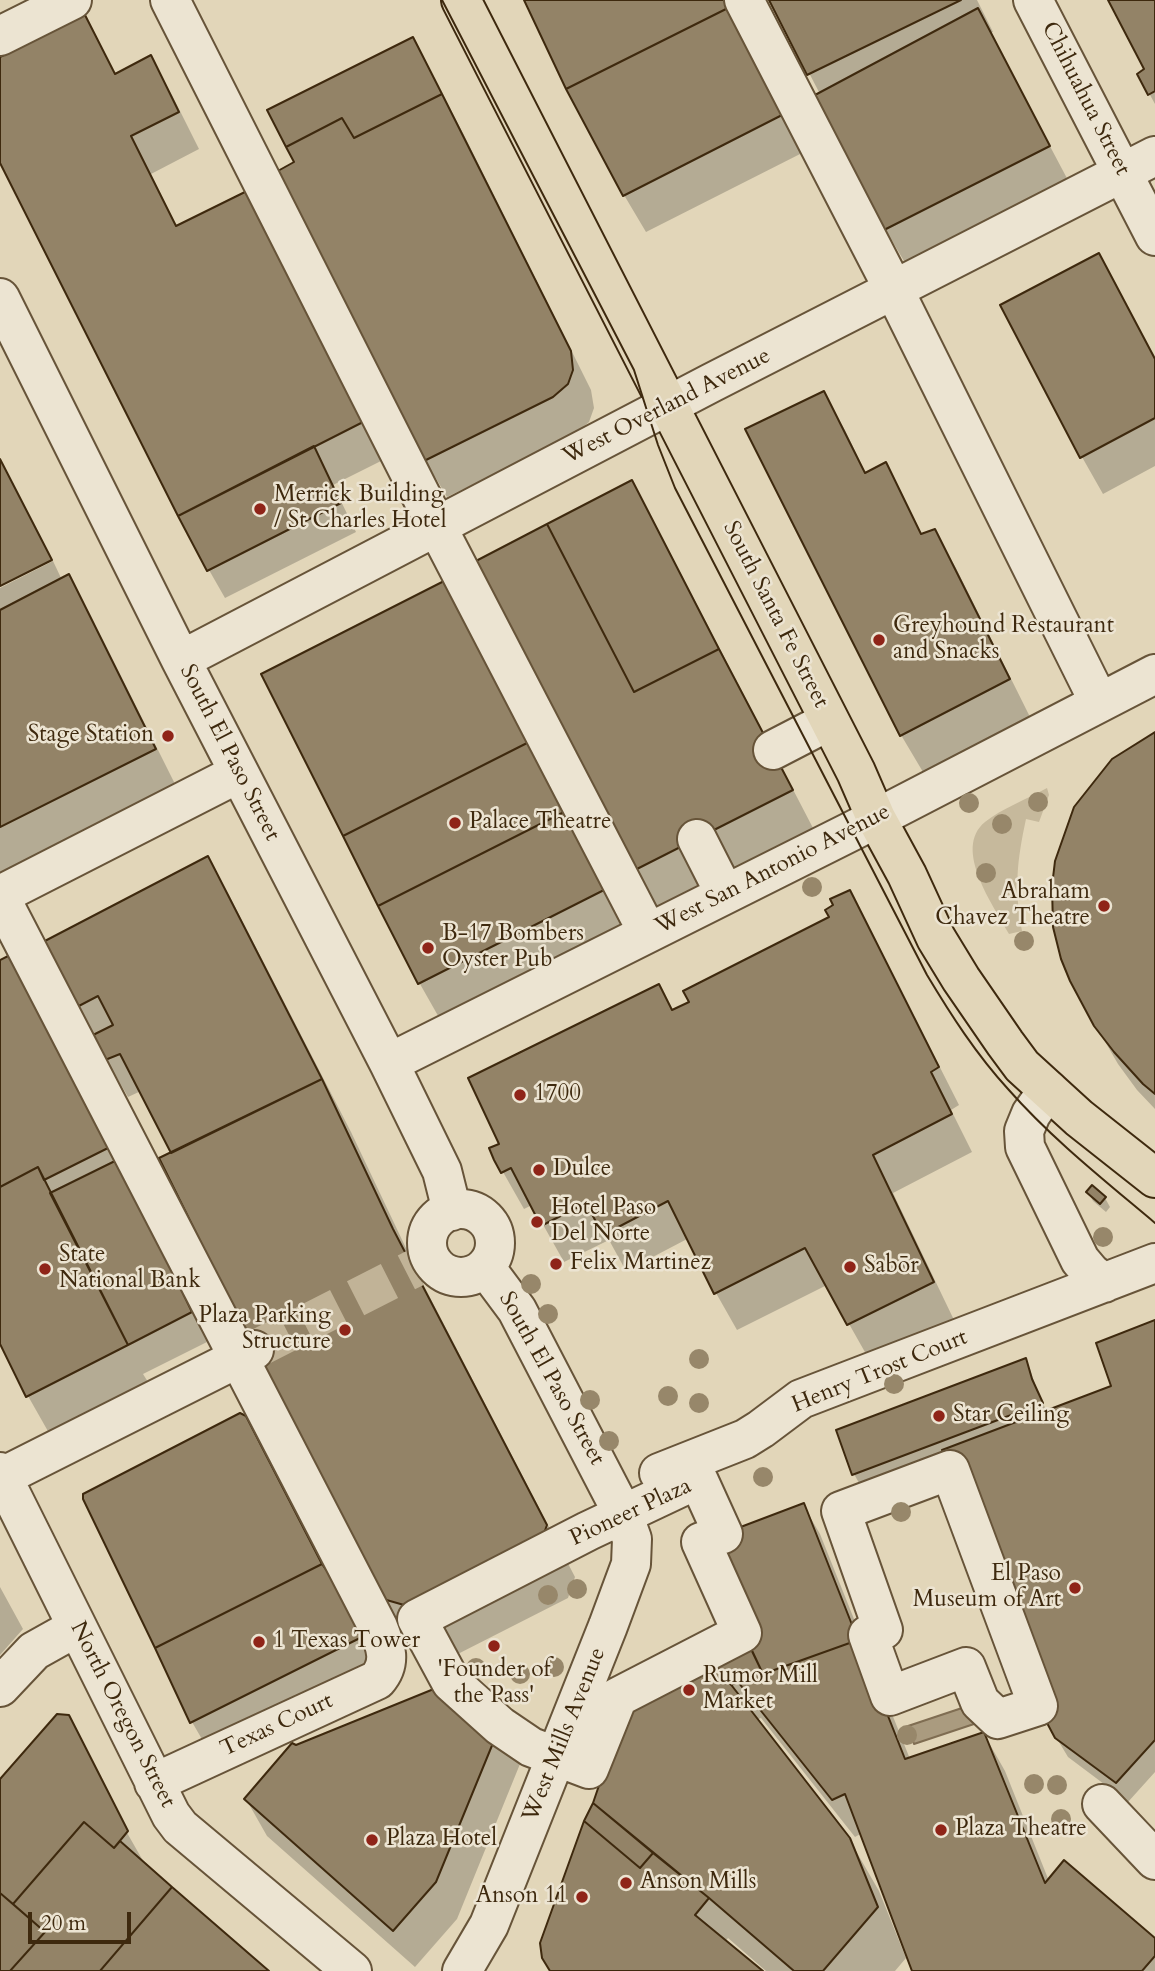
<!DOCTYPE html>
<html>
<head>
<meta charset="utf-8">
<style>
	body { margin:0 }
	#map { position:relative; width:1155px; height:1971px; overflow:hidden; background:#e2d6b9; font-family:Cardo,serif }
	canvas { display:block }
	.scale { position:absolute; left:28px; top:1912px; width:103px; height:32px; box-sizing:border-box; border:4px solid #3e290e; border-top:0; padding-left:9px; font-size:21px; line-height:24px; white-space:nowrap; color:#3e290e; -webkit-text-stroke:5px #ece4d2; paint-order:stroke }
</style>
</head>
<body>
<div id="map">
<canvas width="1155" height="1971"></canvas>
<div class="scale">20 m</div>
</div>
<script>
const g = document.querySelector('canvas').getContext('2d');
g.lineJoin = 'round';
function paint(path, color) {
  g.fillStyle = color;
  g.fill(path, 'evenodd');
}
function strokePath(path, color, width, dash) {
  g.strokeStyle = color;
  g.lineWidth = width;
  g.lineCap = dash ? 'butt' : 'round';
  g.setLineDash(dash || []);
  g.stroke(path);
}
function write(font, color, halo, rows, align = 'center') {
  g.font = font + ' Cardo,serif';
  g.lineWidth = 5;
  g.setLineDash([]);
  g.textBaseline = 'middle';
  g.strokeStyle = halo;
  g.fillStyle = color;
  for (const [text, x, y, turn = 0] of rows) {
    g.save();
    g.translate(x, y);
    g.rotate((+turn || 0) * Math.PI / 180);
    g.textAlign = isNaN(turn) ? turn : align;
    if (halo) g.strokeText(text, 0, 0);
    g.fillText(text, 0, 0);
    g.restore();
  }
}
paint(new Path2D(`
	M1047 788 1049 795 1039 822 1026 819C1017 861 1014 888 1022 931L1009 934C994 906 952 849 985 822 1001 809 1029 798 1047 788Z`), '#c6b99c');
const water = new Path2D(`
	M974 1704 980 1722 914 1744 908 1726Z`);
paint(water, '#aa9b7f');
strokePath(water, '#7f6d52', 2);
paint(new Path2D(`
	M526 0H729L808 150 646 232 624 195Z
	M771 0H977L993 32 990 33 1070 184 907 266 885 229 820 94Z
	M1110 0H1155V104L1139 75 1146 69Z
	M85 17 116 75 151 58 172 95 199 149 151 174 177 227 248 192 387 458 333 485 356 532 225 598 209 570 0 159V59Z
	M413 39 463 133 591 390 594 408 589 422 575 434 447 497 425 460 296 163Z
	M1098 255 1155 359V466L1103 494 1082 457Z
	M823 393 845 430 866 474 885 465 923 536 934 531 956 568 1030 717 923 772 901 735Z
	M0 458 51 558 0 584Z
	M631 483 653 520 813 828 654 909 633 872Z
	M53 561 62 580 69 577 90 614 176 786 0 875V588Z
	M448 581 626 927 441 1021 420 984 263 675Z
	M1155 736V1109L1137 1090 1118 1064 1096 1026Z
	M208 858 229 895 351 1132 422 1282 575 1577 568 1598 448 1659 414 1650 384 1598 173 1154 141 1091 128 1097 76 1007Z
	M849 892 870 929 959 1105 951 1110 972 1152 893 1193 954 1320 870 1361 827 1285 737 1330 716 1293 689 1238 626 1271 609 1240 564 1262 532 1205 524 1209 503 1172 501 1145 673 1012 691 1003 831 918Z
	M0 962 134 1190 207 1342 143 1374 148 1382 49 1433 28 1396 0 1341Z
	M1088 1192 1105 1198 1110 1207 1106 1212 1093 1201Z
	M1155 1323V1772L1128 1802 1068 1757 1056 1737 945 1451 859 1483 854 1474 1025 1360 1030 1369 1037 1390 1047 1412 1114 1387Z
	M245 1418 265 1452H262L325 1572 386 1665 221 1772 192 1722Z
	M803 1505 820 1534 910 1759 984 1734 1005 1771 1049 1881 1155 1940V1971H914L862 1833 855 1837 761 1718 756 1720 849 1839 879 1891 906 1958 895 1971H766L728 1938 725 1942 760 1971H551L586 1822 595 1804 714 1666Z
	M0 1587 23 1629 0 1655Z
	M68 1717 89 1755 124 1823 122 1824 146 1866 267 1971H0V1781Z
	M499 1727 520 1764 457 1919 415 1967 267 1836 246 1799Z`), '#0003');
const building = new Path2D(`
	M524 0H728L732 6 566 89Z
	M769 0H961L807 75Z
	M1108 0H1155V91L1148 95 1137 74 1144 69Z
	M732 6 788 112 623 196 566 89Z
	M978 8 1050 146 884 230 815 95Z
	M85 15 115 74 151 55 179 112 131 136 176 226 249 190 367 420 178 516 0 163V57Z
	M413 37 442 94 354 138 342 118 286 147 267 110Z
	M442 94 571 351 573 370 568 384 553 397 424 461 276 172 294 162 286 147 342 118 354 138Z
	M1099 253 1155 359V418L1080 458 1000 305Z
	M824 391 865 473 886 462 921 534 935 529 1010 679 900 736 745 429Z
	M314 446 341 503 207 571 178 516Z
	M0 459 52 560 0 586Z
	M632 480 719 649 634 692 547 524Z
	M547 524 634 692 719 649 793 790 631 872 474 562Z
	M69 574 156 749 0 827V610Z
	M448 579 531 741 343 836 261 674Z
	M1155 732V1094L1143 1084 1114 1052 1094 1026 1070 981 1061 959 1053 927 1052 886 1055 861 1074 807 1112 759Z
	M531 741 566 811 378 906 343 836Z
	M566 811 606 889 418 984 378 906Z
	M208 856 322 1079 171 1153 120 1054 105 1060 91 1036 113 1025 98 996 75 1008 41 943Z
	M850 890 939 1067 931 1072 952 1114 873 1155 934 1282 847 1325 805 1248 714 1294 668 1201 603 1235 586 1203 541 1226 511 1168 501 1173 494 1160 489 1148 499 1144 468 1078 659 984 672 1010 689 1002 683 991 829 917 825 910 833 905 830 899Z
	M14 953 112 1146 44 1180 38 1167 0 1187V960Z
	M322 1079 393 1229 547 1525 539 1547 418 1609 383 1599 254 1350 159 1158Z
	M119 1159 192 1312 128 1345 50 1193Z
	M38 1167 128 1345 26 1397 0 1344V1187Z
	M1092 1185 1106 1197 1100 1204 1086 1192Z
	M1155 1320V1740L1116 1783 1055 1738 1038 1706 942 1450 1111 1386 1096 1343Z
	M1026 1358 1032 1379 1043 1403 852 1475 836 1430Z
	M240 1413 246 1416 322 1564 155 1648 83 1499V1494Z
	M804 1503 858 1640 763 1674 701 1542Z
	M322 1564 335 1582 362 1637 190 1723 155 1648Z
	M858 1640 905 1759 984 1732 1045 1883 1064 1860 1155 1938V1956L1142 1971H912L845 1794 832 1800 738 1682 731 1685 715 1664 750 1647 763 1674Z
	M715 1664 850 1838 878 1907 823 1971H794L709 1898 593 1803 620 1724 626 1712Z
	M451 1682 500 1726 436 1882 393 1931 244 1799 292 1743 296 1745Z
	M57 1714 69 1715 128 1831 114 1848 84 1822 13 1904 0 1893V1779Z
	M593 1803 653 1853 640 1868 584 1821Z
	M584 1821 640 1868 653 1853 709 1898 695 1915 763 1971H550L542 1958 540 1943Z
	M84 1822 114 1848 120 1841 172 1887 100 1971H10L45 1932 13 1904Z
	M172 1887 269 1971H100Z
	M0 1893 45 1932 10 1971H0Z`);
paint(building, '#938367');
strokePath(building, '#3e290e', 2);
strokePath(new Path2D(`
	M254 1350 415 1268`), '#c1b397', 38, [38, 19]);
const minor = new Path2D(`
	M170 0 437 527 648 933
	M744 0 894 290 1099 702
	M1033 0 1155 236
	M0 36 72 0
	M0 298 181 660 389 1063 442 1171 452 1211
	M181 660 711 383 1155 156
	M773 750 829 721
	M697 839 725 894
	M0 895 239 773
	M0 897 378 1627C386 1647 392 1663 377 1680L154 1783
	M389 1063 852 831 1155 674
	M1048 1090 1031 1114 1024 1131 1025 1147 1080 1260 1091 1273 1104 1283
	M427 1243a34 34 0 1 1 68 0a34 34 0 1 1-68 0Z
	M950 1470 1038 1706 998 1719 980 1702 966 1667 890 1696 868 1635 883 1630 841 1511Z
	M0 1472 171 1815 180 1827 352 1971
	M659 1473 745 1439 761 1429 801 1399 1155 1263
	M0 1478 254 1350
	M698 1479 723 1534 701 1542 742 1633 618 1697 589 1769 531 1747 500 1726 451 1682 417 1619 588 1531Z
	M0 1687 34 1651 77 1627
	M1102 1804 1155 1860
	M462 1971 489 1925 608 1626 631 1564 632 1539 623 1514 517 1310 485 1267`);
const major = new Path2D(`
	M461 0 856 772 876 818 907 875 936 938 961 979 1005 1043 1022 1066 1079 1118 1155 1178`);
strokePath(minor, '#675439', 42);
strokePath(major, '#3e290e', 42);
strokePath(minor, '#ece4d2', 38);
strokePath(major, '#e2d6b9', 38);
strokePath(new Path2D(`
	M442 0 634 370 658 445 675 488 927 975C951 1015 976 1054 1008 1089 1052 1139 1104 1180 1155 1223`), '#3e290e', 2);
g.fillStyle = '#97876a';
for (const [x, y] of [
	[1038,802],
	[969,803],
	[1002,824],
	[986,873],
	[812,887],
	[1024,941],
	[1103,1237],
	[531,1284],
	[548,1314],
	[699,1359],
	[894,1384],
	[668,1396],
	[590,1400],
	[699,1403],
	[609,1441],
	[763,1477],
	[901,1512],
	[577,1589],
	[548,1595],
	[554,1667],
	[476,1668],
	[520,1674],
	[907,1735],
	[1034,1784],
	[1057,1785],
	[1061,1819]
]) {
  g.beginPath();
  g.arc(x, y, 10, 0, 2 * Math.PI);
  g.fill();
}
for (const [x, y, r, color] of [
	[260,509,7,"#8f2418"],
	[879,640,7,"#8f2418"],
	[168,736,7,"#8f2418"],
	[455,823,7,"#8f2418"],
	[1104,906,7,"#8f2418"],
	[428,948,7,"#8f2418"],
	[520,1095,7,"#8f2418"],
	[539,1170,7,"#8f2418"],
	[537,1222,7,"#8f2418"],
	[556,1264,7,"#8f2418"],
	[850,1267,7,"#8f2418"],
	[45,1269,7,"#8f2418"],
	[345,1330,7,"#8f2418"],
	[939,1416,7,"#8f2418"],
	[1075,1588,7,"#8f2418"],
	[259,1642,7,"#8f2418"],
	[494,1646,7,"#8f2418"],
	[689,1690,7,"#8f2418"],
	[941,1830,7,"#8f2418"],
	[372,1840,7,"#8f2418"],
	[626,1883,7,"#8f2418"],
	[582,1897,7,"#8f2418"]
]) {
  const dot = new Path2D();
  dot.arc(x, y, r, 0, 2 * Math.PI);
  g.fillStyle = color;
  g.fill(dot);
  strokePath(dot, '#ece4d2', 2.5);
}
write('23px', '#3e290e', '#ece4d2', [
	["Chihuahua Street",1085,99,63],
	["West Overland Avenue",667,407,-27],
	["South Santa Fe Street",775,615,63],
	["South El Paso Street",229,753,63],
	["West San Antonio Avenue",773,870,-27],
	["Henry Trost Court",880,1372,-22],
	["South El Paso Street",551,1379,61],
	["Pioneer Plaza",631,1513,-25],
	["North Oregon Street",122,1715,63],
	["Texas Court",277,1726,-25],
	["West Mills Avenue",565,1735,-68]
]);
write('23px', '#3e290e', '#ece4d2', [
	["Merrick Building",274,496],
	["/ St Charles Hotel",274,522],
	["Greyhound Restaurant",893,627],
	["and Snacks",893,653],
	["Stage Station",154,736,"right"],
	["Palace Theatre",469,823],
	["Abraham",1090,893,"right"],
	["Chavez Theatre",1090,919,"right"],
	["B-17 Bombers",442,935],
	["Oyster Pub",442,961],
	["1700",534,1095],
	["Dulce",553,1170],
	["Hotel Paso",551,1209],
	["Del Norte",551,1235],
	["State",59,1256],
	["National Bank",59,1282],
	["Felix Martinez",570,1264],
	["Sabōr",864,1267],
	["Plaza Parking",331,1317,"right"],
	["Structure",331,1343,"right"],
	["Star Ceiling",953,1416],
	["El Paso",1061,1575,"right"],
	["Museum of Art",1061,1601,"right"],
	["1 Texas Tower",273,1642],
	["'Founder of",494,1671,"center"],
	["the Pass'",494,1697,"center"],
	["Rumor Mill",703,1677],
	["Market",703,1703],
	["Plaza Theatre",955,1830],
	["Plaza Hotel",386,1840],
	["Anson Mills",640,1883],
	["Anson 11",568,1897,"right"]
], 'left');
</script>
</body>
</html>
